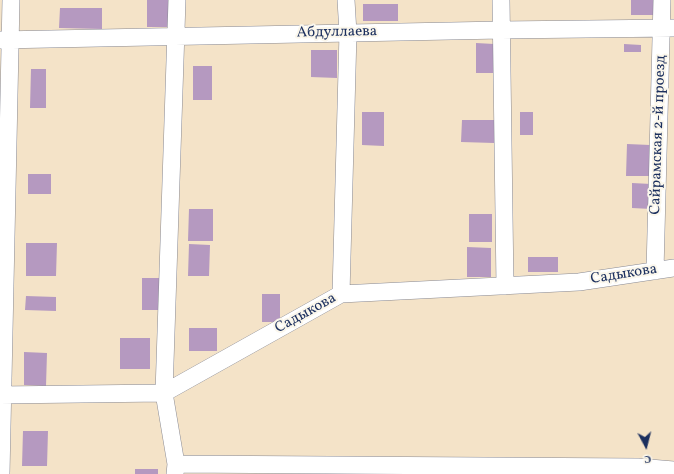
<!DOCTYPE html>
<html>
<head>
<meta charset="utf-8">
<style>
	body { margin:0 }
	#map { position:relative; width:674px; height:474px; overflow:hidden; background:#f4e3c8; font-family:Vollkorn,serif }
	canvas { display:block }
	.north { position:absolute; left:626px; top:426px; width:40px; height:40px; -webkit-text-stroke:3px #fbf7ec; paint-order:stroke; rotate:173deg; font-size:11px; font-weight:700; line-height:16px; text-align:center; color:#1b2f5e }
	.north::after { content:''; display:block; margin:auto; width:14px; height:18px; background:#1b2f5e; clip-path:polygon(50% 0,100% 100%,50% 72%,0 100%) }
</style>
</head>
<body>
<div id="map">
<canvas width="674" height="474"></canvas>
<div class="north">С</div>
</div>
<script>
const g = document.querySelector('canvas').getContext('2d');
g.lineJoin = 'round';
function paint(path, color) {
  g.fillStyle = color;
  g.fill(path, 'evenodd');
}
function strokePath(path, color, width, dash) {
  g.strokeStyle = color;
  g.lineWidth = width;
  g.lineCap = dash ? 'butt' : 'round';
  g.setLineDash(dash || []);
  g.stroke(path);
}
function write(font, color, halo, rows, align = 'center') {
  g.font = font + ' Vollkorn,serif';
  g.lineWidth = 4;
  g.setLineDash([]);
  g.textBaseline = 'middle';
  g.strokeStyle = halo;
  g.fillStyle = color;
  for (const [text, x, y, turn = 0] of rows) {
    g.save();
    g.translate(x, y);
    g.rotate((+turn || 0) * Math.PI / 180);
    g.textAlign = isNaN(turn) ? turn : align;
    if (halo) g.strokeText(text, 0, 0);
    g.fillText(text, 0, 0);
    g.restore();
  }
}
paint(new Path2D(`
	M147 0H170V27H147Z
	M631 0H653V15H631Z
	M363 4H398V21H363Z
	M60 8H102V29L59 28Z
	M476 43 494 44 493 73H476Z
	M624 44 641 45V52H624Z
	M311 50H337V78L311 77Z
	M193 66H212V100H193Z
	M31 69H46V108H30Z
	M362 112H384V146L362 145Z
	M520 112H533V135H520Z
	M462 120H494V143L461 142Z
	M627 144 650 145V176H626Z
	M28 174H51V194H28Z
	M632 183 651 184V209L632 208Z
	M189 209H213V241H188Z
	M469 214H492V242H469Z
	M26 243H57L56 276H26Z
	M189 244 210 245 209 276H188Z
	M467 247 491 248V277H467Z
	M528 257H558V272H528Z
	M142 278H159V310H142Z
	M262 294H280V322H262Z
	M26 296 56 297V311L25 310Z
	M189 328H217V351H189Z
	M120 338H150V369H120Z
	M24 352 47 353 46 386 24 385Z
	M23 431H48L47 466H22Z
	M135 469H158V474H135Z`), '#b599c0');
const minor = new Path2D(`
	M501 0 505 286
	M0 40 501 30 674 28
	M655 271 662 0
	M341 294 348 33 346 0
	M0 395 164 393 341 294 579 282 674 268
	M176 464 638 467 674 470
	M1 474 11 0
	M175 474 176 464 164 393 177 0`);
strokePath(minor, '#888993', 18);
strokePath(minor, '#fff', 17);
write('15px', '#1b2f5e', '#fbf7ec', [
	["Абдуллаева",337,33,-1],
	["Сайрамская 2-й проезд",659,135,-88],
	["Садыкова",624,275,-9],
	["Садыкова",306,314,-29]
]);
</script>
</body>
</html>
